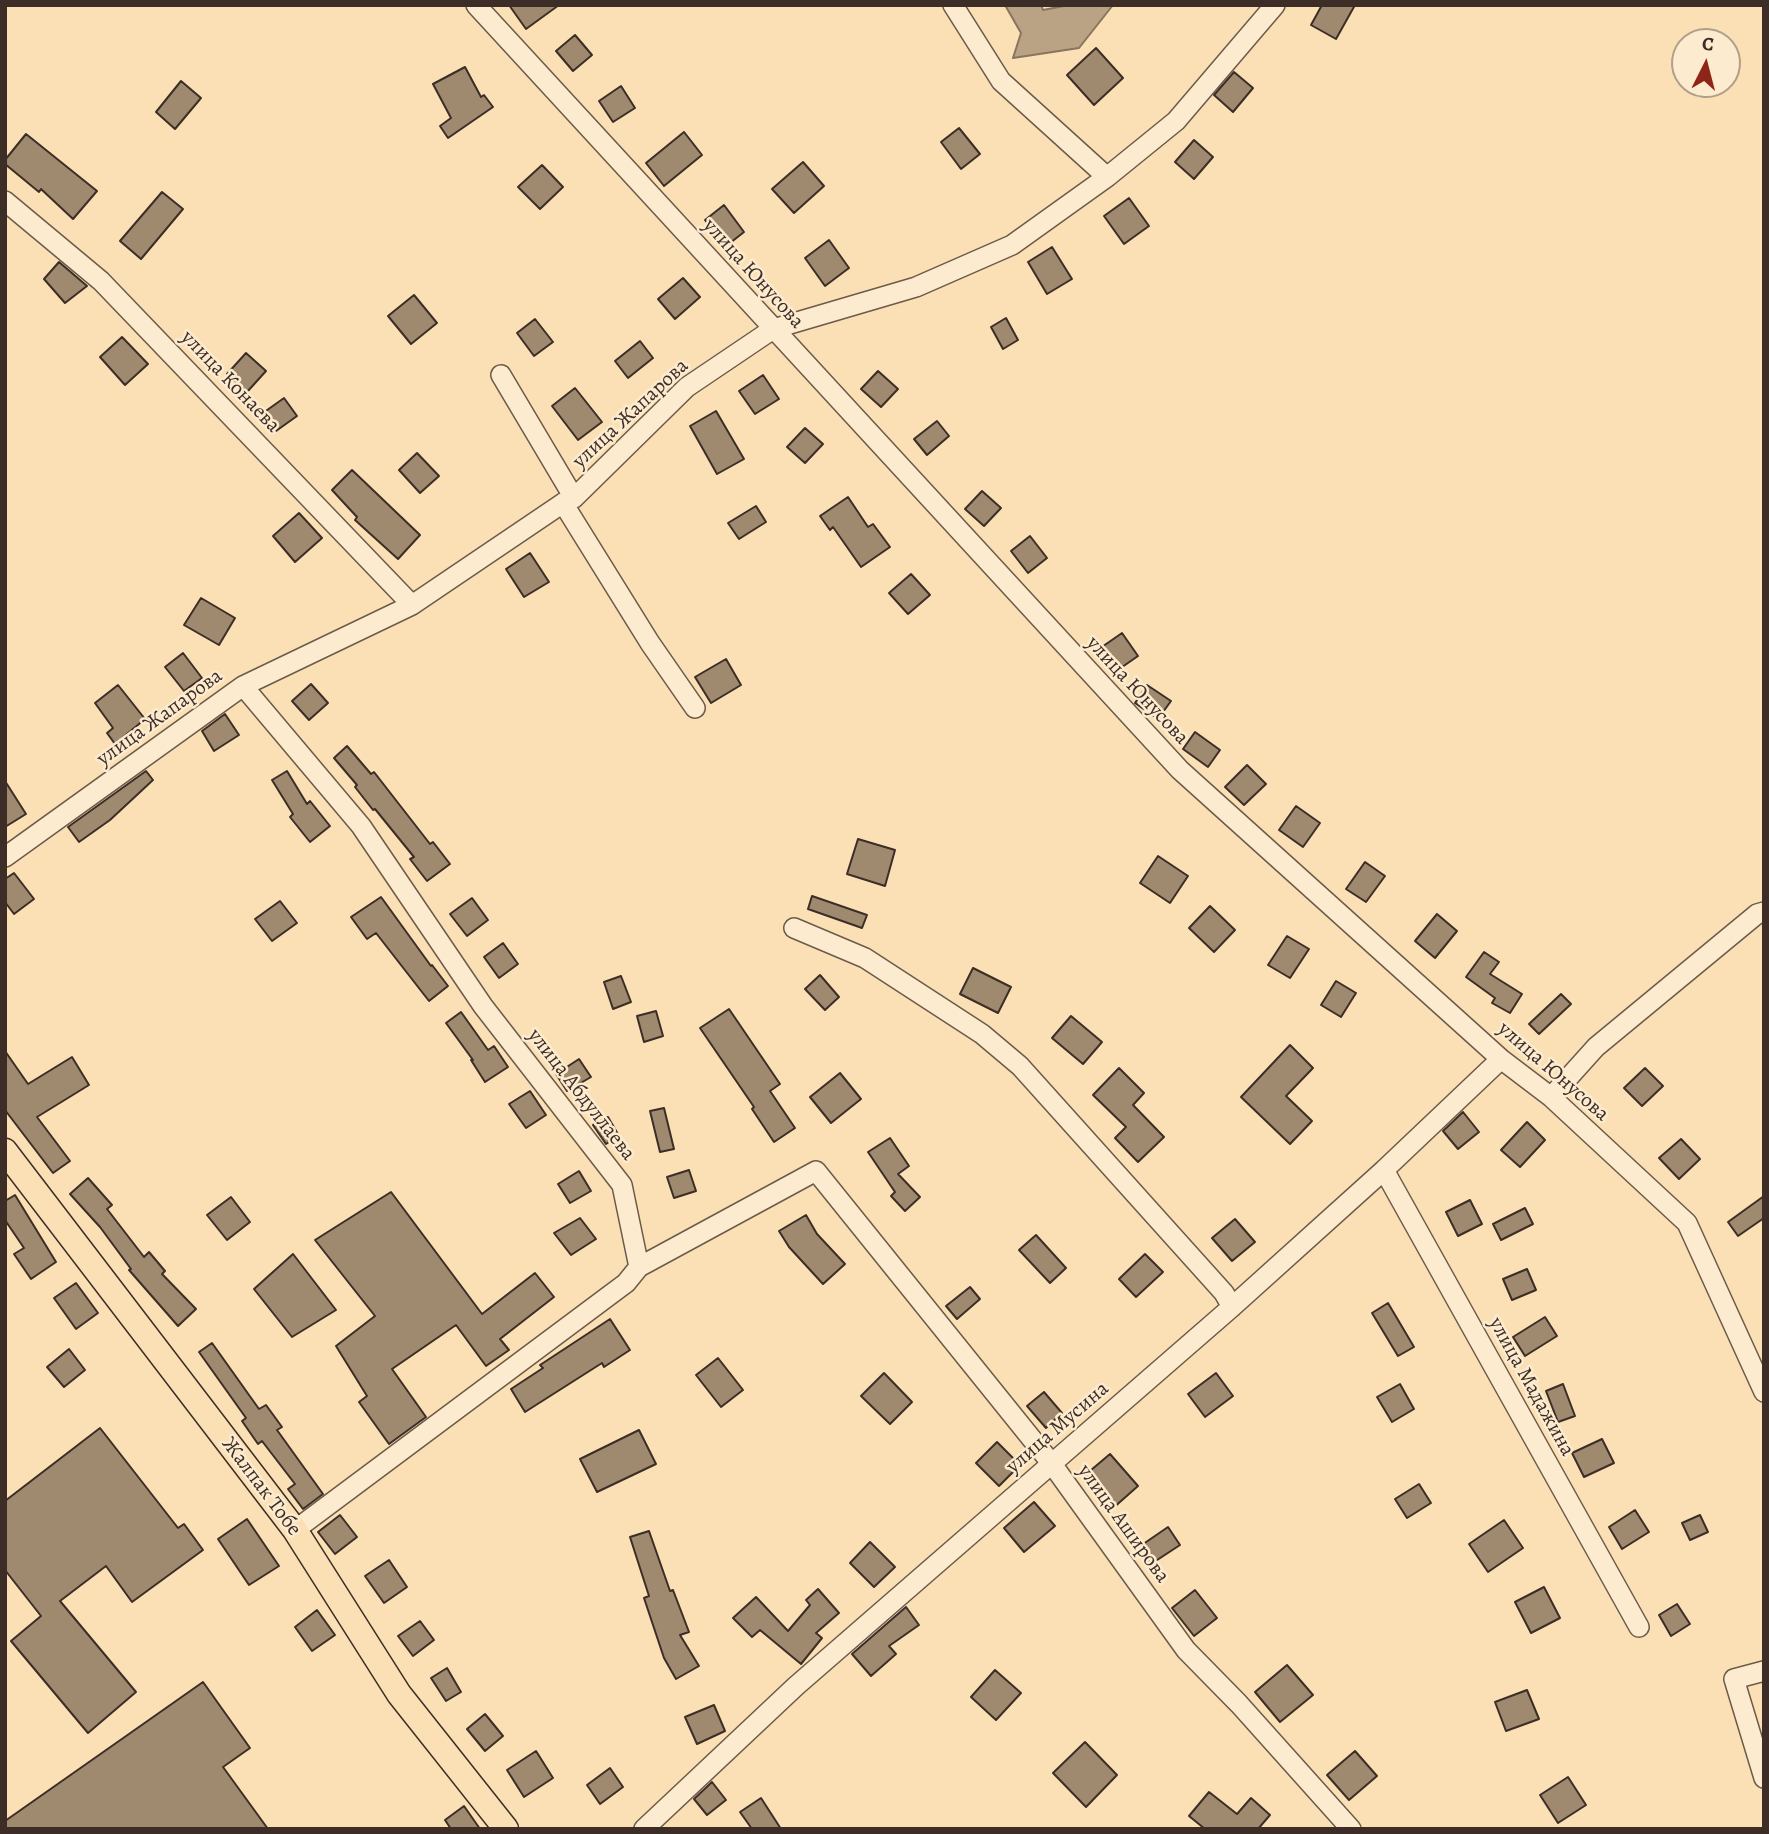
<!DOCTYPE html>
<html>
<head>
<meta charset="utf-8">
<style>
	body { margin:0 }
	#map { position:relative; width:1769px; height:1834px; overflow:hidden; background:#fae0b4; font-family:Alegreya,serif }
	canvas { display:block }
	.frame { position:absolute; inset:0; border:7px solid #3d2d27; pointer-events:none }
	.north { position:absolute; left:1671px; top:28px; width:70px; height:70px; box-sizing:border-box; background:#fcebce; border:2px solid #b09f8b; border-radius:50%; rotate:6deg; font-size:19px; font-weight:700; line-height:28px; text-align:center; color:#3d2d27 }
	.north::after { content:''; display:block; margin:auto; width:24px; height:32px; background:#8f2418; clip-path:polygon(50% 0,100% 100%,50% 72%,0 100%) }
</style>
</head>
<body>
<div id="map">
<canvas width="1769" height="1834"></canvas>
<div class="frame"></div>
<div class="north">С</div>
</div>
<script>
const g = document.querySelector('canvas').getContext('2d');
g.lineJoin = 'round';
function paint(path, color) {
  g.fillStyle = color;
  g.fill(path, 'evenodd');
}
function strokePath(path, color, width, dash) {
  g.strokeStyle = color;
  g.lineWidth = width;
  g.lineCap = dash ? 'butt' : 'round';
  g.setLineDash(dash || []);
  g.stroke(path);
}
function write(font, color, halo, rows, align = 'center') {
  g.font = font + ' Alegreya,serif';
  g.lineWidth = 5;
  g.setLineDash([]);
  g.textBaseline = 'middle';
  g.strokeStyle = halo;
  g.fillStyle = color;
  for (const [text, x, y, turn = 0] of rows) {
    g.save();
    g.translate(x, y);
    g.rotate((+turn || 0) * Math.PI / 180);
    g.textAlign = isNaN(turn) ? turn : align;
    if (halo) g.strokeText(text, 0, 0);
    g.fillText(text, 0, 0);
    g.restore();
  }
}
const water = new Path2D(`
	M1005 5H1041L1043 10 1069 5H1113L1079 48 1013 58 1021 33Z`);
paint(water, '#baa384');
strokePath(water, '#88745f', 2);
const building = new Path2D(`
	M509 5H559L526 29Z
	M1322 5H1355L1336 39 1311 25Z
	M575 35 592 55 573 71 556 51Z
	M1096 48 1123 78 1094 105 1067 75Z
	M465 67 481 97 484 95 493 107 448 138 440 126 451 118 433 84Z
	M1234 72 1253 88 1233 112 1214 95Z
	M181 81 201 98 175 129 156 112Z
	M621 86 635 108 613 122 599 101Z
	M959 128 980 154 961 169 941 142Z
	M684 132 702 155 664 186 646 163Z
	M26 134 97 191 73 219 41 189 39 192 5 164V160Z
	M1194 140 1213 157 1194 179 1175 162Z
	M803 162 824 186 794 213 772 189Z
	M542 165 563 187 540 209 518 187Z
	M162 192 183 209 141 259 120 241Z
	M1129 198 1149 226 1124 244 1104 216Z
	M724 205 744 232 725 247 705 220Z
	M829 240 849 268 825 286 805 258Z
	M1052 247 1072 279 1047 294 1028 262Z
	M59 262 87 286 65 303 44 279Z
	M683 278 700 297 675 319 658 299Z
	M414 295 437 323 411 344 388 316Z
	M1006 318 1018 340 1003 349 991 327Z
	M535 319 553 342 534 356 517 333Z
	M122 337 148 364 125 385 100 357Z
	M640 341 653 358 628 378 615 361Z
	M246 353 266 371 247 392 227 374Z
	M878 371 898 389 881 407 861 389Z
	M763 375 779 399 755 414 739 391Z
	M575 388 602 422 578 440 552 406Z
	M284 398 297 416 276 431 263 413Z
	M716 411 744 459 717 474 690 426Z
	M937 421 949 436 927 455 914 439Z
	M805 428 823 444 805 463 787 447Z
	M417 453 439 476 420 493 399 470Z
	M352 470 420 535 398 559 355 520 357 517 332 490Z
	M982 491 1001 508 984 526 965 509Z
	M848 497 868 527 873 524 890 547 861 567 833 527 830 530 820 516Z
	M756 506 766 522 739 539 728 523Z
	M299 513 322 538 295 562 273 536Z
	M1030 536 1047 558 1028 573 1011 551Z
	M530 553 549 582 524 597 506 569Z
	M911 574 930 595 908 614 889 593Z
	M201 598 235 618 219 645 184 625Z
	M1122 633 1138 656 1115 672 1099 649Z
	M183 653 202 678 184 691 165 667Z
	M726 659 741 685 711 703 695 677Z
	M311 684 328 703 309 720 292 701Z
	M118 685 145 719 115 744 107 733 113 728 95 703Z
	M1147 685 1171 701 1158 719 1135 703Z
	M225 714 239 735 214 751 202 731Z
	M1195 732 1220 750 1208 767 1183 749Z
	M347 746 371 774 374 772 430 844 433 842 450 864 427 881 410 859 414 857 375 809 373 810 355 787 357 785 334 758Z
	M1247 765 1266 784 1244 805 1225 787Z
	M146 771 153 780 110 820 79 842 68 827Z
	M287 771 307 804 310 801 330 826 310 842 290 817 293 814 272 780Z
	M5 781 26 814 5 827Z
	M1296 806 1320 823 1303 847 1279 830Z
	M858 839 895 850 885 886 847 874Z
	M1158 856 1188 876 1170 903 1140 883Z
	M1365 862 1385 876 1366 902 1346 889Z
	M14 873 34 899 14 914 5 902V879Z
	M812 896 867 915 862 928 808 909Z
	M381 897 431 966 432 965 448 986 429 1001 376 933 367 939 351 917Z
	M472 898 488 920 467 936 450 914Z
	M280 901 297 923 272 941 255 919Z
	M1210 906 1235 930 1214 952 1189 928Z
	M1437 914 1457 931 1435 958 1415 941Z
	M1287 936 1309 949 1290 978 1268 965Z
	M503 943 518 964 499 978 484 957Z
	M1484 952 1499 962 1490 974 1522 994 1510 1013 1492 1003 1495 998 1466 977Z
	M973 968 1011 987 998 1013 960 994Z
	M820 975 839 997 825 1010 805 989Z
	M621 976 631 1002 613 1009 604 982Z
	M1336 981 1356 993 1341 1017 1321 1005Z
	M1561 994 1571 1004 1539 1034 1529 1024Z
	M729 1009 780 1084 770 1091 795 1128 774 1142 752 1109 754 1107 700 1028Z
	M656 1011 663 1036 644 1042 637 1016Z
	M461 1012 488 1050 494 1046 508 1067 485 1082 471 1060H473L446 1023Z
	M1071 1016 1102 1042 1083 1064 1052 1038Z
	M1290 1045 1313 1068 1286 1096 1312 1121 1290 1144 1241 1097Z
	M5 1051 28 1084 72 1057 89 1085 37 1117 70 1161 53 1173 5 1110Z
	M579 1059 591 1077 567 1091 556 1074Z
	M1119 1068 1144 1093 1133 1105 1164 1137 1138 1162 1115 1138 1126 1127 1093 1095Z
	M1645 1068 1663 1086 1642 1106 1624 1088Z
	M840 1073 861 1099 831 1123 810 1097Z
	M530 1091 546 1115 526 1128 509 1104Z
	M664 1108 674 1149 660 1152 650 1111Z
	M1463 1112 1479 1132 1458 1149 1443 1131Z
	M608 1117 619 1136 606 1144 593 1125Z
	M1527 1122 1545 1140 1520 1167 1501 1150Z
	M890 1138 909 1166 898 1174 920 1197 905 1211 891 1196 895 1192 868 1152Z
	M1681 1139 1700 1159 1679 1179 1659 1158Z
	M689 1170 696 1191 674 1198 667 1177Z
	M579 1171 591 1191 570 1203 558 1184Z
	M88 1178 112 1205 107 1209 144 1257 149 1252 165 1271 162 1274 196 1309 178 1326 129 1270 131 1269 100 1227 70 1194Z
	M391 1192 482 1314 535 1273 554 1297 500 1339 509 1350 486 1366 456 1325 392 1369 426 1417 389 1444 359 1402 367 1396 336 1346 375 1316 315 1240Z
	M15 1195 56 1262 31 1279 14 1254 24 1248 5 1220V1201Z
	M1764 1196V1218L1738 1236 1728 1222Z
	M231 1197 250 1222 227 1240 207 1215Z
	M1470 1200 1482 1224 1458 1236 1446 1212Z
	M1525 1208 1533 1224 1501 1240 1493 1224Z
	M806 1215 817 1234 845 1264 823 1284 789 1247 779 1231Z
	M580 1218 596 1239 571 1255 554 1233Z
	M1235 1219 1255 1242 1232 1261 1212 1238Z
	M1036 1235 1066 1268 1050 1283 1019 1250Z
	M293 1254 336 1310 292 1337 254 1289Z
	M1145 1254 1163 1272 1136 1297 1119 1279Z
	M1527 1269 1536 1290 1512 1300 1503 1279Z
	M76 1283 98 1313 76 1329 54 1298Z
	M970 1287 980 1299 957 1319 946 1306Z
	M1388 1303 1414 1347 1398 1356 1372 1313Z
	M1545 1317 1557 1336 1525 1356 1513 1337Z
	M610 1319 630 1350 604 1367 602 1363 525 1412 511 1389 543 1368 540 1365Z
	M212 1343 259 1409 266 1405 282 1427 277 1430 323 1494 303 1509 288 1489 295 1484 262 1441 258 1444 242 1421 246 1418 199 1352Z
	M69 1349 85 1370 64 1387 47 1367Z
	M718 1358 743 1390 721 1407 696 1375Z
	M884 1373 912 1402 890 1424 861 1396Z
	M1216 1373 1233 1396 1205 1417 1188 1394Z
	M1400 1384 1414 1409 1392 1422 1377 1397Z
	M1563 1384 1575 1416 1558 1422 1546 1391Z
	M1044 1392 1062 1413 1046 1428 1027 1406Z
	M100 1428 178 1528 184 1524 203 1550 132 1602 106 1566 60 1601 136 1692 88 1733 11 1641 41 1616 5 1570V1501Z
	M639 1430 656 1464 597 1492 580 1459Z
	M1602 1439 1614 1463 1584 1477 1572 1453Z
	M997 1442 1020 1465 999 1486 976 1463Z
	M1110 1454 1138 1486 1112 1509 1084 1476Z
	M1419 1484 1431 1503 1407 1518 1395 1499Z
	M1034 1502 1055 1526 1024 1552 1004 1528Z
	M1635 1510 1649 1532 1622 1549 1609 1527Z
	M340 1515 357 1537 335 1554 318 1532Z
	M1700 1515 1708 1532 1690 1540 1682 1523Z
	M247 1519 279 1566 249 1585 218 1539Z
	M1504 1520 1523 1548 1488 1572 1469 1544Z
	M1168 1527 1180 1545 1148 1566 1136 1549Z
	M649 1531 670 1591 673 1590 689 1632 680 1635 699 1666 676 1679 664 1658 644 1598 649 1596 630 1537Z
	M870 1542 895 1567 874 1587 850 1563Z
	M389 1560 407 1587 384 1603 365 1576Z
	M1544 1587 1560 1618 1531 1633 1515 1602Z
	M818 1589 839 1613 816 1633 822 1638 801 1664 760 1630 752 1637 733 1618 756 1597 788 1631 810 1605 806 1600Z
	M1195 1590 1217 1618 1194 1636 1172 1608Z
	M1677 1604 1690 1624 1671 1636 1659 1615Z
	M906 1607 919 1625 889 1646 896 1654 871 1676 852 1654Z
	M317 1610 335 1635 312 1651 295 1627Z
	M420 1621 434 1640 413 1656 398 1636Z
	M1287 1665 1313 1695 1280 1722 1255 1692Z
	M447 1668 461 1692 446 1701 431 1678Z
	M995 1670 1021 1693 996 1720 971 1697Z
	M203 1682 250 1748 223 1767 268 1829H5V1821Z
	M1527 1690 1539 1719 1506 1731 1495 1702Z
	M714 1705 725 1731 697 1744 685 1717Z
	M485 1714 503 1736 485 1751 467 1729Z
	M1085 1742 1117 1775 1086 1807 1053 1773Z
	M536 1751 553 1778 524 1797 507 1770Z
	M1355 1751 1377 1776 1349 1800 1327 1775Z
	M610 1768 623 1787 600 1804 587 1785Z
	M1568 1777 1586 1805 1558 1823 1540 1795Z
	M712 1782 726 1800 707 1815 694 1799Z
	M1209 1792 1237 1814 1251 1798 1270 1815 1258 1829H1205L1189 1816Z
	M761 1798 781 1829H752L740 1812Z
	M464 1806 480 1829H451L445 1820Z`);
paint(building, '#9f8a70');
strokePath(building, '#3d2d27', 2);
const minor = new Path2D(`
	M476 5 1180 770 1501 1059 1551 1097 1687 1223 1764 1392
	M953 5 1001 81 1107 177
	M5 201 101 281 412 605
	M501 375 574 498
	M563 503 650 643 695 708
	M243 686 361 826 483 1006 622 1185 639 1267 626 1283 295 1530
	M5 857 243 686 412 605 563 503 574 498 687 387 773 329 916 287 1012 245 1107 177 1176 121 1275 5
	M794 928 865 958 982 1034 1020 1066 1224 1293 1232 1307
	M1551 1097 1596 1047 1757 914 1764 912
	M1384 1170 1639 1627
	M639 1267 816 1171 1052 1464 1186 1650 1239 1704 1351 1829
	M1764 1671 1734 1679 1764 1778
	M644 1829 796 1686 1232 1307 1384 1170 1501 1059`);
const major = new Path2D(`
	M5 1151 295 1530 399 1694 506 1829`);
strokePath(minor, '#6c5a4a', 22);
strokePath(major, '#3d2d27', 27);
strokePath(minor, '#fcebce', 19);
strokePath(major, '#fae0b4', 24);
write('21px', '#3d2d27', '#fcebce', [
	["улица Юнусова",753,274,48],
	["улица Конаева",230,382,46],
	["улица Жапарова",631,414,-43],
	["улица Юнусова",1137,691,47],
	["улица Жапарова",160,718,-36],
	["улица Юнусова",1553,1072,41],
	["улица Абдуллаева",581,1095,52],
	["улица Мадажина",1531,1387,61],
	["улица Мусина",1058,1428,-41],
	["Жалпак Тобе",261,1487,53],
	["улица Аширова",1123,1524,54]
]);
</script>
</body>
</html>
